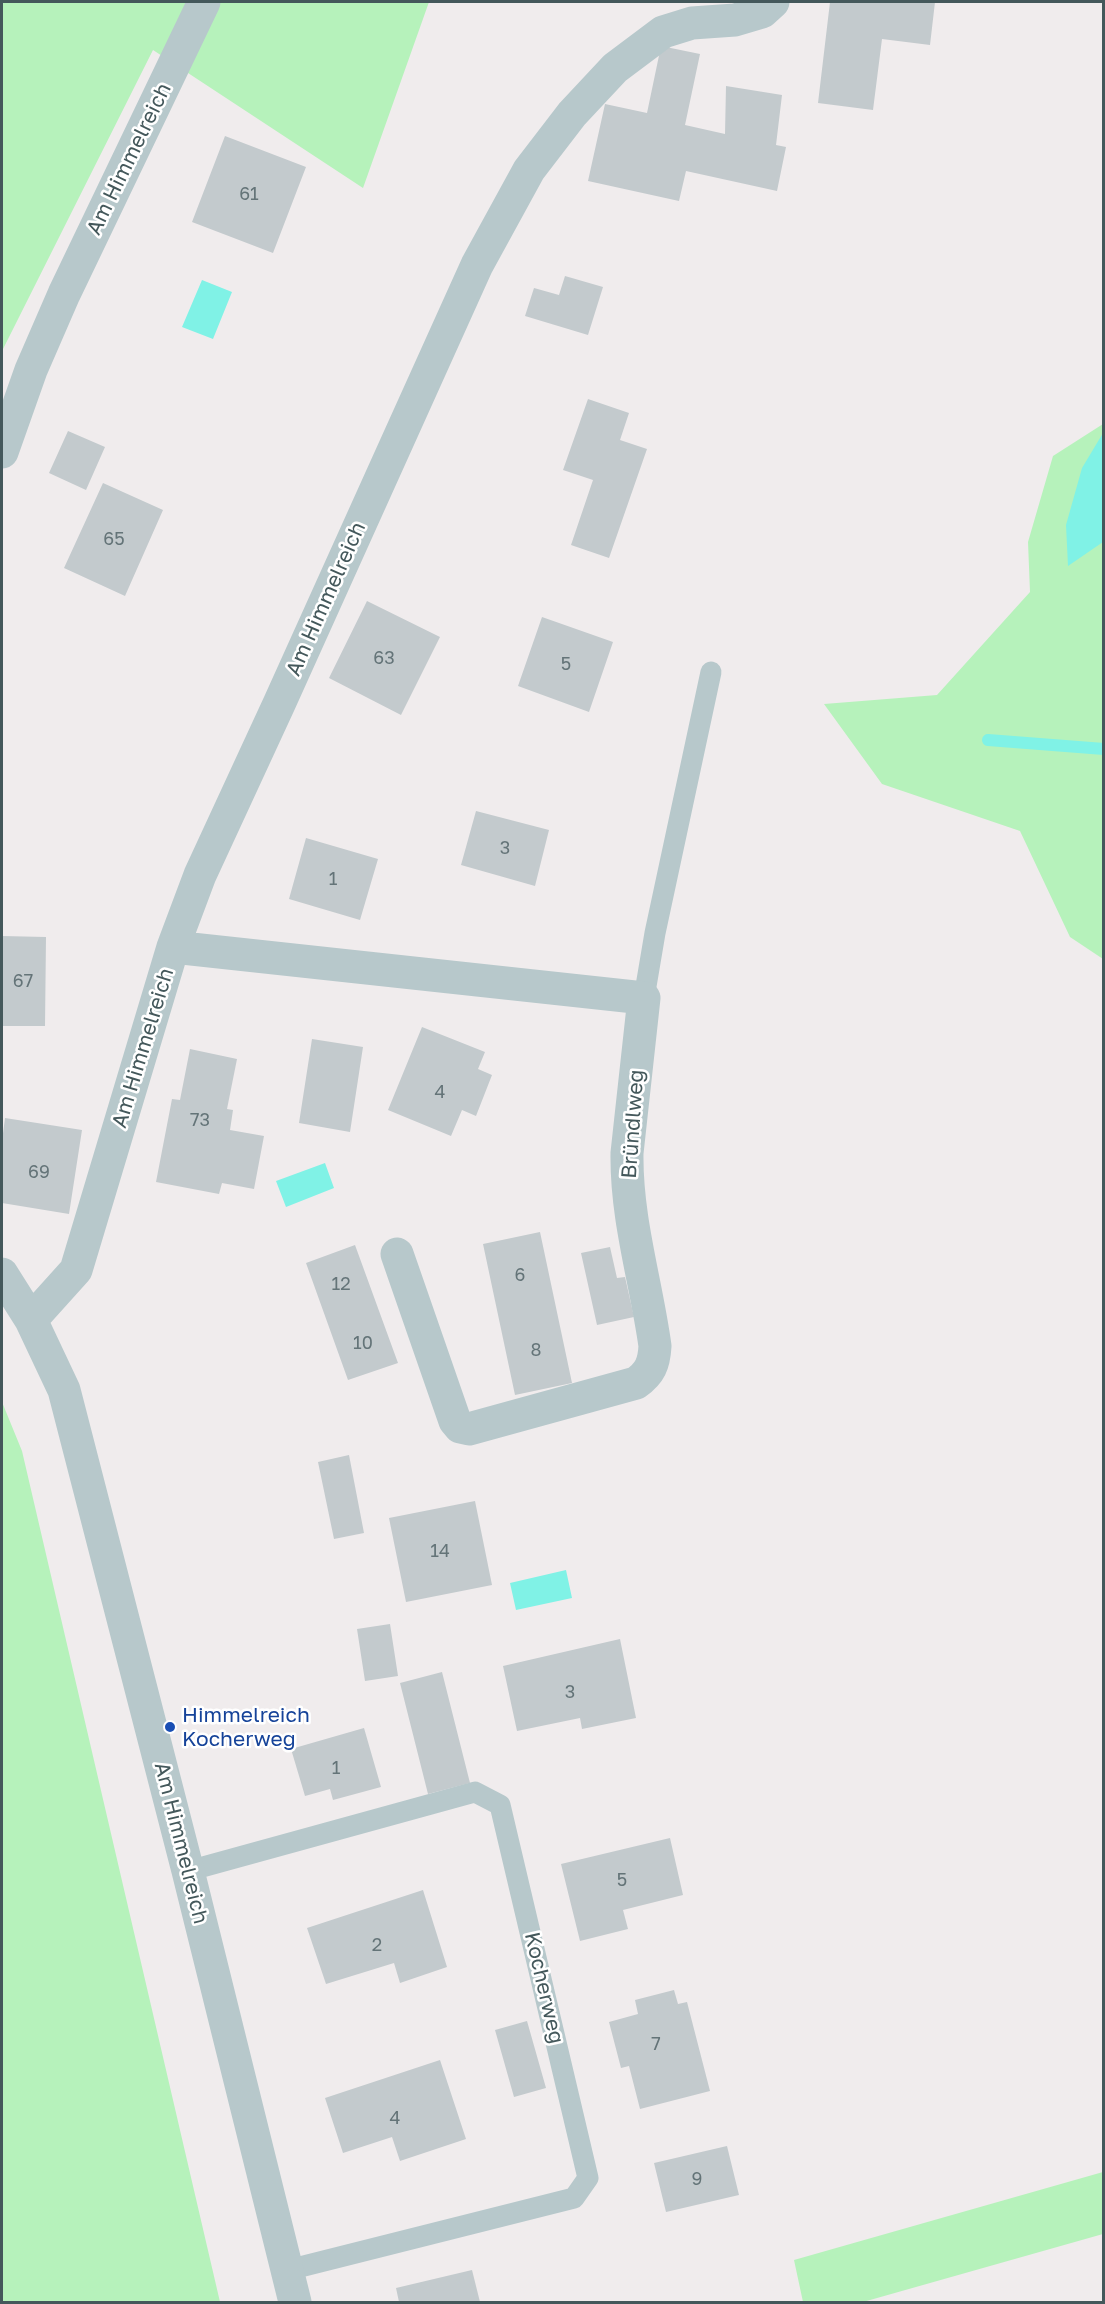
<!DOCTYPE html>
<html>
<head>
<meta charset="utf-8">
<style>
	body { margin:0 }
	#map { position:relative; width:1105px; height:2304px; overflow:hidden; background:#f0eced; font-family:"Golos Text",sans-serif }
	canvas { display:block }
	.frame { position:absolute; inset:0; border:3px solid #44585b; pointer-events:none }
</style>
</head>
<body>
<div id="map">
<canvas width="1105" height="2304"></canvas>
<div class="frame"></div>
</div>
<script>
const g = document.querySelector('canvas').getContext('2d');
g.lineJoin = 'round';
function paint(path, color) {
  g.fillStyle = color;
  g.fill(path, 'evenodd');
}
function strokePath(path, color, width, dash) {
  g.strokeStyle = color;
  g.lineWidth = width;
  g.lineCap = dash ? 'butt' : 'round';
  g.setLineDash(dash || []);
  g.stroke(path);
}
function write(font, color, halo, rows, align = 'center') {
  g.font = font + ' "Golos Text",sans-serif';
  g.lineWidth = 5;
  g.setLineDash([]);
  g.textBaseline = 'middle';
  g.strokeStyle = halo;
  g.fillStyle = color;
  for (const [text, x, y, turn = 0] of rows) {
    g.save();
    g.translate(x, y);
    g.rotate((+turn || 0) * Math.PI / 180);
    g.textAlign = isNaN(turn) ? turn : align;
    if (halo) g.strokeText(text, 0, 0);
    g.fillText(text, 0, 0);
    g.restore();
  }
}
paint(new Path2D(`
	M2 2H429L363 188 153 50 2 351Z
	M1103 424V959L1070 937 1020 831 882 784 824 704 937 695 1030 592 1028 542 1053 456Z
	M2 1402 22 1451 220 2302H2Z
	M1103 2172V2234L863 2302H803L794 2260Z`), '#b6f2bb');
paint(new Path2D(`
	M202 280 232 292 213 339 182 327Z
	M1103 433V542L1068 566 1066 525 1082 468Z
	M325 1163 334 1188 286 1207 276 1181Z
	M566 1570 572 1598 516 1610 510 1583Z`), '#80f2e6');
strokePath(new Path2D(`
	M988 740 1104 749`), '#80f2e6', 12);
paint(new Path2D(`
	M830 2H935L930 45 882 39 873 110 818 103Z
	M661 46 700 54 685 125 725 134 726 86 782 95 776 145 786 147 777 191 686 171 679 201 588 181 605 104 647 113Z
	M225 136 306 167 273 253 192 222Z
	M565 276 603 287 588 335 525 316 534 288 559 295Z
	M588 399 629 413 620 440 647 449 609 558 571 545 593 480 563 470Z
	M68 431 105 447 86 490 49 473Z
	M103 483 163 510 125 596 64 568Z
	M367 601 440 637 401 715 329 678Z
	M542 617 613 642 589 712 518 686Z
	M476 811 549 830 535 886 461 865Z
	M306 838 378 859 360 920 289 899Z
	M2 936 46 937 45 1026H2Z
	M422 1027 485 1052 478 1069 492 1075 476 1116 462 1110 451 1136 388 1110Z
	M312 1039 363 1047 350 1132 299 1123Z
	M190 1049 237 1059 227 1109 233 1110 230 1130 264 1136 254 1189 222 1183 219 1194 156 1182 172 1099 180 1100Z
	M5 1118 82 1130 69 1214 2 1203V1141Z
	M540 1232 572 1383 515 1395 483 1244Z
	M355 1245 398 1363 348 1380 306 1263Z
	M610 1247 617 1278 625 1277 634 1317 597 1325 581 1253Z
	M349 1455 364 1533 334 1539 318 1462Z
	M475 1501 492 1585 406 1602 389 1518Z
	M390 1624 398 1676 365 1681 357 1629Z
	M620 1639 636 1718 582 1729 580 1718 517 1731 503 1666Z
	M442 1672 470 1783 428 1794 400 1683Z
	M364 1728 381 1787 333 1800 330 1789 305 1796 291 1749Z
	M670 1838 683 1895 623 1910 628 1929 580 1941 561 1864Z
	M423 1890 447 1967 400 1983 394 1963 326 1984 307 1928Z
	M674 1990 678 2004 687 2002 710 2091 640 2109 629 2066 621 2068 609 2022 638 2014 635 2000Z
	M527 2021 546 2088 514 2097 495 2030Z
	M440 2060 466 2139 400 2161 392 2137 343 2153 325 2098Z
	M727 2146 739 2195 666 2212 654 2163Z
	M472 2270 480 2302H399L396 2288Z`), '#c3cacd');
strokePath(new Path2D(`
	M644 998 655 933 711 672
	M188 1871 475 1792 500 1805 588 2178 574 2198 288 2270`), '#b7c8cb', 21);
strokePath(new Path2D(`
	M2 452 31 370 64 294 204 2
	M173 947 644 998 627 1153C626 1219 646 1281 655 1346 654 1364 650 1373 636 1383L469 1429 460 1427 455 1421 397 1254
	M2 1274 31 1320 64 1390 188 1871 295 2302
	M31 1320 76 1270 173 947 200 875 279 704 477 265 529 170 572 114 615 68 663 32 692 23 735 20 762 12 773 2`), '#b7c8cb', 33);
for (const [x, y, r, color] of [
	[170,1727,6,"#1a4fb4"]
]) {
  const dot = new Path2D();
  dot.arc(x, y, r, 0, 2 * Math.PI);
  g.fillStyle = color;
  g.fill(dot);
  strokePath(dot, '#fff', 2);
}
write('18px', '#647478', null, [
	["61",249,194],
	["65",114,539],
	["63",384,658],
	["5",566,664],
	["3",505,848],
	["1",333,879],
	["67",23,981],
	["4",440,1092],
	["73",200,1120],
	["69",39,1172],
	["6",520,1275],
	["12",341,1284],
	["10",363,1343],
	["8",536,1350],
	["14",440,1551],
	["3",570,1692],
	["1",336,1768],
	["5",622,1880],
	["2",377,1945],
	["7",656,2044],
	["4",395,2118],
	["9",697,2179]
]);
write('21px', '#44585b', '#fff', [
	["Am Himmelreich",129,159,-64],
	["Am Himmelreich",326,599,-66],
	["Am Himmelreich",143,1048,-73],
	["Bründlweg",633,1124,-86],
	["Am Himmelreich",181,1843,76],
	["Kocherweg",544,1988,77]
]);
write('21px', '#164399', '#fff', [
	["Himmelreich",182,1715],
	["Kocherweg",182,1739]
], 'left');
</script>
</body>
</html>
